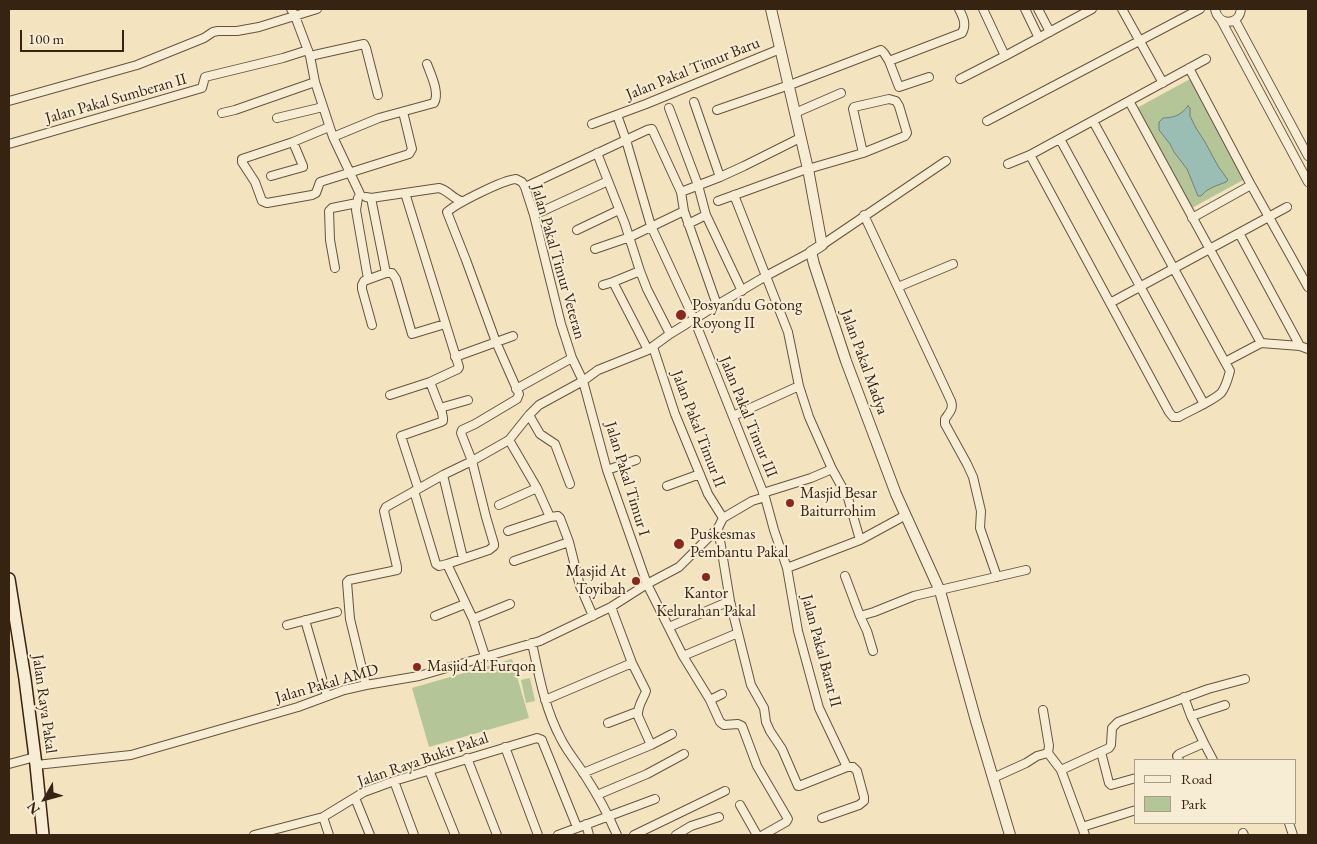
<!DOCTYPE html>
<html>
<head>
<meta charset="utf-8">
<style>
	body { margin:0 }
	#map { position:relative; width:1317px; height:844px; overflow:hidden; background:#f3e4bf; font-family:"EB Garamond",serif }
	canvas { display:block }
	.frame { position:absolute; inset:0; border:10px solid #372312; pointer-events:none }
	.legend { position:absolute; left:1134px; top:759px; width:162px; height:65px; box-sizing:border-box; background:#f7edd5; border:1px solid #aa9c87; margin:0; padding:6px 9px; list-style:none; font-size:15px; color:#372312 }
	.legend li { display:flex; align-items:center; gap:10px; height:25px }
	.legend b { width:25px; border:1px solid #aa9c87 }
	.north { position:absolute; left:20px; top:774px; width:50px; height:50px; -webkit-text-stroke:4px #f7edd5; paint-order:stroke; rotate:232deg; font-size:14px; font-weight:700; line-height:20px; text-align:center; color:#372312 }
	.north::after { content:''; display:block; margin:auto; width:18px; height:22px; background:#372312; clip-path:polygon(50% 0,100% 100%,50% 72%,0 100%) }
	.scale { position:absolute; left:20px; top:30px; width:104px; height:22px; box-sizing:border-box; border:2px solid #372312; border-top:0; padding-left:6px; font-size:15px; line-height:18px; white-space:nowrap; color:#372312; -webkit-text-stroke:4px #f7edd5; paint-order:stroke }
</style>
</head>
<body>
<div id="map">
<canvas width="1317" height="844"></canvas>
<div class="frame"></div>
<ul class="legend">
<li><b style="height:6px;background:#f7edd5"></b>Road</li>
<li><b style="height:14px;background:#b4c597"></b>Park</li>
</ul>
<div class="north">N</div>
<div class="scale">100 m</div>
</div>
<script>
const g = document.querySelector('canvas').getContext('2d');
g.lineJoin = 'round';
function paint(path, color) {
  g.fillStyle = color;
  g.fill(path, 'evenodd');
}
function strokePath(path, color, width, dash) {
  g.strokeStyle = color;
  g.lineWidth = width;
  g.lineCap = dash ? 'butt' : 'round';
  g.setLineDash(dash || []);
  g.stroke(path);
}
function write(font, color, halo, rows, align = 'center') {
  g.font = font + ' "EB Garamond",serif';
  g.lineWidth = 4;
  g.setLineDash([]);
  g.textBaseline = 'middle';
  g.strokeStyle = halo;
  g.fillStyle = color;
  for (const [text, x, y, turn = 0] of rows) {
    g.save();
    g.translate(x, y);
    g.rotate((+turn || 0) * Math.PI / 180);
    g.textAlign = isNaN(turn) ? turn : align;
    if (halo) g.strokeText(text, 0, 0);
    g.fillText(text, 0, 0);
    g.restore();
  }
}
paint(new Path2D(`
	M1190 79 1245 179 1190 209 1135 109Z
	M512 659 529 718 429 747 412 688Z
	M530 678 535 701 526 703 521 680Z`), '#b4c597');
const water = new Path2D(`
	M1188 106 1190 108V116L1196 128 1205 142 1218 166 1228 180 1226 182 1213 187 1206 191 1201 196H1198L1187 169 1174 152 1170 144 1159 130V122L1163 118C1174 118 1181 115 1188 106Z`);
paint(water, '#9bbeb4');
strokePath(water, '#738073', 1);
const minor = new Path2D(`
	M291 9 295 16 310 56 315 82 333 137 360 194
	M983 9 1005 56
	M1025 9 1039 38
	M1038 9 1050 32
	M1122 9 1163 83
	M1215 9C1218 26 1239 26 1241 9
	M1221 20 1308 182
	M1235 20 1308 156
	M310 56 364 44 366 48 378 95
	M889 61 899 87 929 77
	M1189 68 1251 185 1308 287
	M960 79 1005 56 1092 9
	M9 101 137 65 204 38 213 32 218 31H237L259 27 317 9
	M1129 101 1261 343
	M694 102 720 177
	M669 108 698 185 706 215
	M717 110 795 83 881 50 884 53 889 61 962 33C967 24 963 17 959 9
	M222 113 235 110 315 82
	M795 113 841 93
	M617 115 626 140 651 226 694 319 765 497 774 530 787 568 798 631 819 708 847 767H853L857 771 864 797V801L859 805 822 818
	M277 118 323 107
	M987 121 1200 9
	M1093 121 1225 362
	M592 124 646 104 780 49
	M329 127 293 142 242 159V162L255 182 262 201 267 203 312 195 316 193 320 182 409 154 412 149 403 112
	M333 137 379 118 434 103C440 93 431 75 427 64
	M1060 139 1204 404
	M9 144 202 88 205 77 283 58 308 50
	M597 153 625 224 640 271 647 289 670 334
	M1030 155 1169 412 1173 417H1179C1189 411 1213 401 1221 393 1226 387 1228 378 1230 371L1225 362 1261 343 1300 346 1308 349
	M1008 164 1030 155 1206 59
	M271 176 303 167V166L293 142
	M525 187 647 130 652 129 681 192 684 211 717 305
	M681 192 720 177 744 166 800 138
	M734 195 788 332 799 386 809 417 832 469 848 498 860 540
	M366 197 371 198 439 188C448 190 454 200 462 201
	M358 198 356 210 368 279
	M371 198 386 273H392L396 279 412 334 445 324
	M718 201 801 171 863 153 905 136 907 133 899 106 896 101 889 99 854 107 853 109 863 153
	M534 215 608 181
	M864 215 951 401C954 409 949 413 945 419V424L967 464 973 477 981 511 980 528 997 577
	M1192 218 1251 185
	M688 224 706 215 742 291
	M577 230 619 210
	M1239 233 1300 346
	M822 245 946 161
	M595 249 630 237 684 211
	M335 268 330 240 329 211 332 208 357 203
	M613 282 648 350
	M603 285 613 282 640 271
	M898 287 953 264
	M1110 303 1287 207
	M372 325 362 289V285L364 281 386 273
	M653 347 675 414 708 494 723 518
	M455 357 513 336
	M430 382 440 408 468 400
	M516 389 572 358
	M390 395 430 382 458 369 459 367 405 193
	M529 415 540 434 555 444 570 484
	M733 416 799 386
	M509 440 537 488 550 517 558 516 560 518 569 542 580 586 593 616
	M607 470 636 460
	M443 475 463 558
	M667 486 700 474
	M418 488 401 436 441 422 443 421V418L441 408
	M414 491 436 564 439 566 447 564
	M763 493 811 478 832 469
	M499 505 537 488
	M718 528 730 601 751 685 764 708 766 722 770 731 782 749 798 786H799L847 767
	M508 531 550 517
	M514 561 569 542
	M787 568 860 540 906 515
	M845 576 860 616 874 612 914 596 1026 570
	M611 607 632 663 646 691C643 700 637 706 638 716L651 745
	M435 616 465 604
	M860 616 867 631 873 651
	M473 619 510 604
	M305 620 327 696
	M287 625 337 612
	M669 627 730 601
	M532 643C539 676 545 709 561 739 567 751 577 763 584 774 597 794 608 814 617 835
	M485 656 473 619 447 564 489 550 494 546V544L486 517 472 461 461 433 462 430 475 424 517 399 519 394 496 342 466 260 447 212C457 203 503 180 516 179L522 182 525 187 534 215 561 324 572 358 583 381 607 470 647 584 683 656 710 700 720 722 724 725 738 724 742 726 757 766 788 819 786 822 763 835
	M683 656 738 633
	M366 685 350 619 347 582 349 580 397 570V567L384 511 386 507 443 475 472 461 509 440 529 415 539 405 583 381 598 370 648 350 670 334 717 305 766 276 811 252
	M1184 697 1191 716 1225 705
	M545 700 632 663
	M710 700 722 694
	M1043 710 1049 746 1048 753
	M608 723 637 712
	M1204 743 1213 760
	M505 747 538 835
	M1101 752 1109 783 1111 785 1136 778
	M467 758 497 835
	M1179 760 1177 756 1179 754 1204 743 1191 716
	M9 764 35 757
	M36 765 131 755 298 707 344 690 366 685 419 676 540 641 611 607 647 584 679 567 718 528 723 518 752 501 765 497
	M429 770 455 835
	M1061 770 1109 748 1111 745 1112 728 1118 722 1208 689 1245 679
	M583 773 651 745 672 734
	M993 778 1026 763 1037 756 1048 753 1061 770 1085 835
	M394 781 414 835
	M597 795 647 774 684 754
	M355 798 370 835
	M740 805 757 835
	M323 817 329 835
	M1289 823 1293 835
	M586 824 589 835
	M1082 827 1136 810
	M1243 833 1244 835
	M254 835 323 817 364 792 394 781 537 738 542 740 543 743 577 827
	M558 835 655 799
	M634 835 725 791
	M676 835 691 826 719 817`);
const tertiary = new Path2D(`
	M771 9 808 169 822 245 811 252 814 264 846 361 896 494 940 591 976 721 1010 835`);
const secondary = new Path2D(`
	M9 579 25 679 36 765 43 835`);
strokePath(minor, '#66533d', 10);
strokePath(tertiary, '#66533d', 12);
strokePath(secondary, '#372312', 14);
strokePath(minor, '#f7edd5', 8);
strokePath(tertiary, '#f7edd5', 10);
strokePath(secondary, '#f7edd5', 11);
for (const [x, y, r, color] of [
	[681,315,6,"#8f2418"],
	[790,503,5,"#8f2418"],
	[679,544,6,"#8f2418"],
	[706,577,5,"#8f2418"],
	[636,581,5,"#8f2418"],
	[417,667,5,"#8f2418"]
]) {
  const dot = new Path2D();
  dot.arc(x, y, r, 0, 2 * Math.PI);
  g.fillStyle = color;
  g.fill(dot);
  strokePath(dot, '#f7edd5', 2);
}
write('16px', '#372312', '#f7edd5', [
	["Jalan Pakal Timur Baru",693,69,-22],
	["Jalan Pakal Sumberan II",116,99,-16],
	["Jalan Pakal Timur Veteran",558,262,74],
	["Jalan Pakal Madya",864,362,70],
	["Jalan Pakal Timur III",748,417,68],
	["Jalan Pakal Timur II",698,429,69],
	["Jalan Pakal Timur I",627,479,73],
	["Jalan Pakal Barat II",821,651,75],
	["Jalan Pakal AMD",327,684,-16],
	["Jalan Raya Pakal",44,704,82],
	["Jalan Raya Bukit Pakal",423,760,-19]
]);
write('16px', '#372312', '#f7edd5', [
	["Posyandu Gotong",692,306],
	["Royong II",692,324],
	["Masjid Besar",800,494],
	["Baiturrohim",800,512],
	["Puskesmas",690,535],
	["Pembantu Pakal",690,553],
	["Masjid At",626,572,"right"],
	["Toyibah",626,590,"right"],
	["Kantor",706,594,"center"],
	["Kelurahan Pakal",706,612,"center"],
	["Masjid Al Furqon",427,667]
], 'left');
</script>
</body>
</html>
